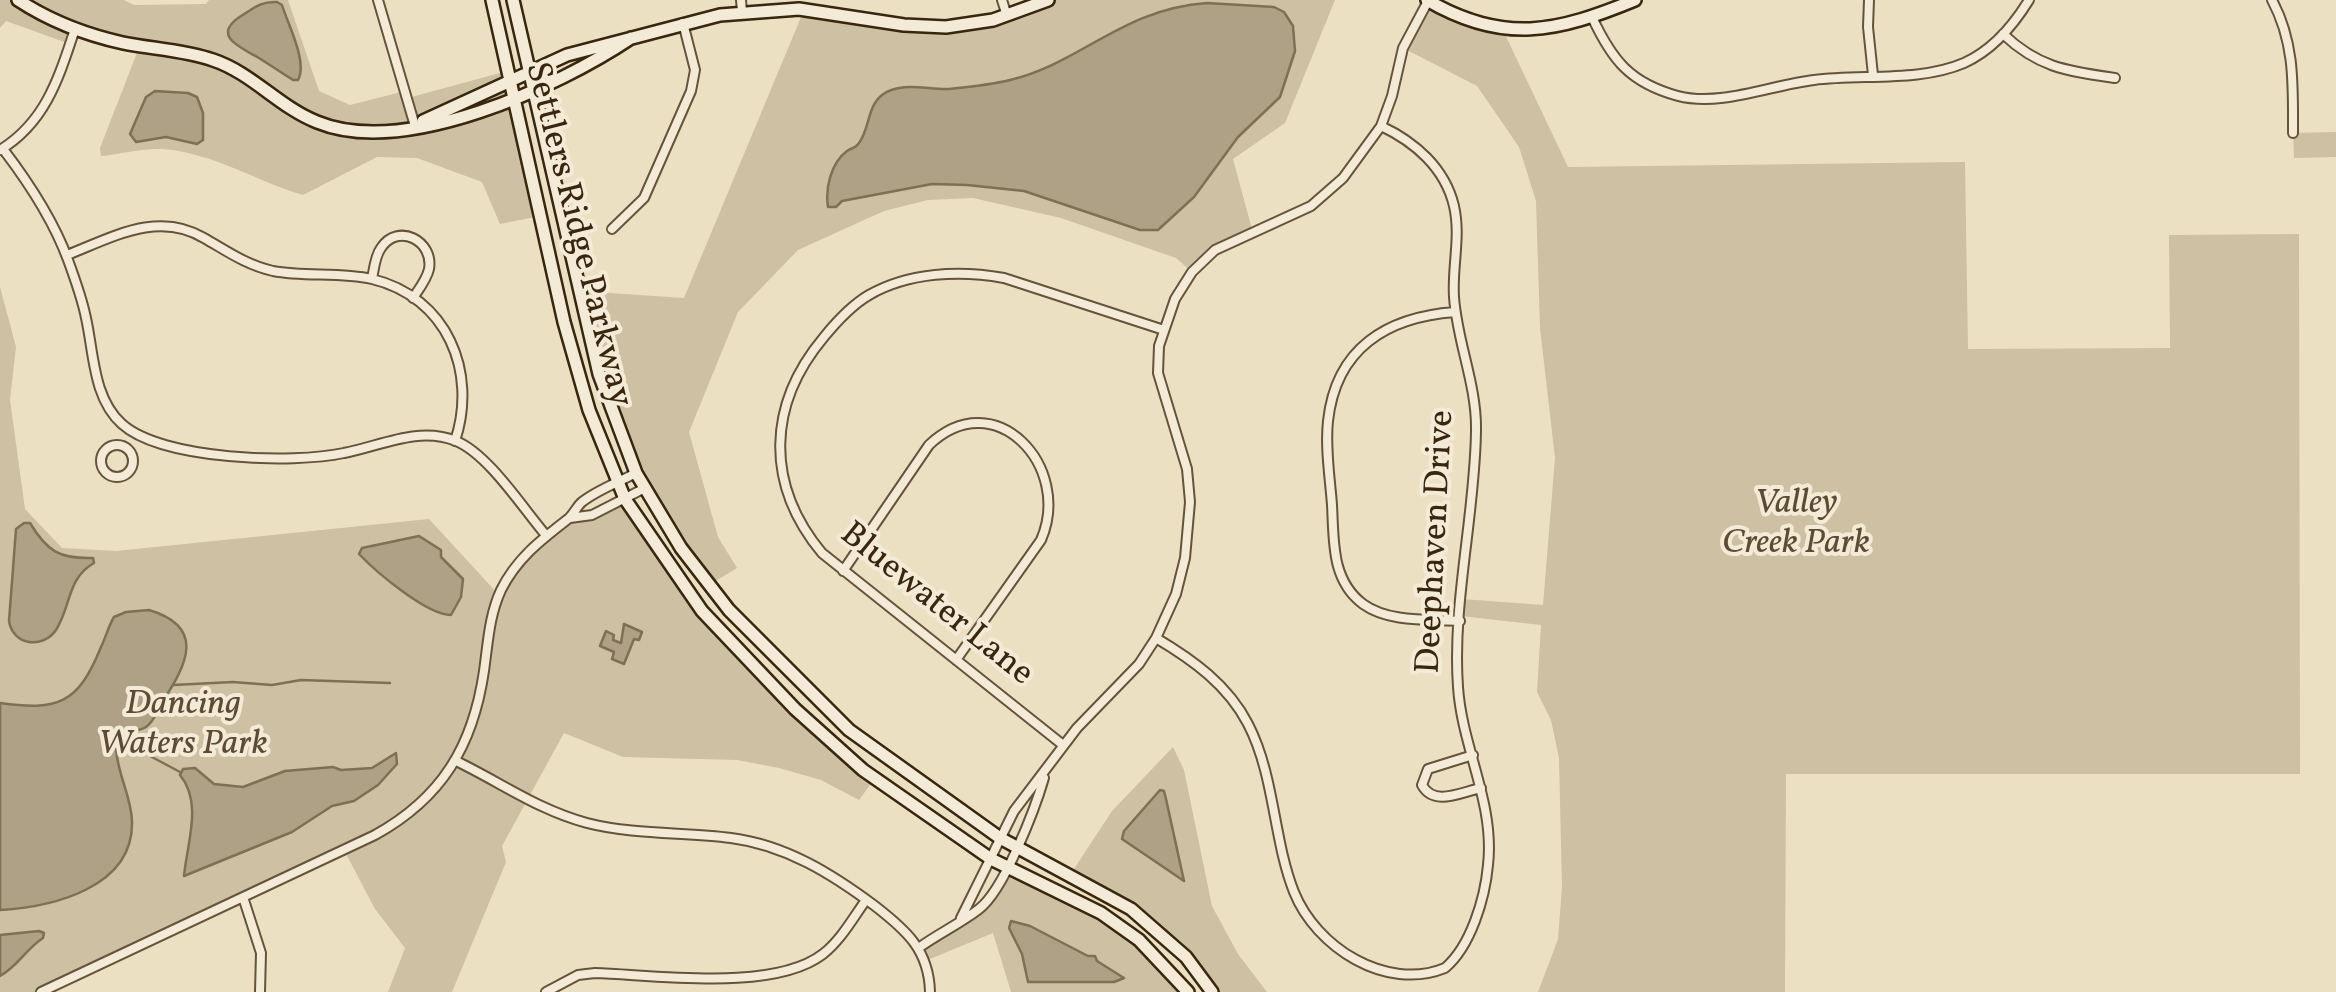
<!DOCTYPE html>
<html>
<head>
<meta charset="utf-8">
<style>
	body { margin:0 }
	canvas { display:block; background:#ece0c2 }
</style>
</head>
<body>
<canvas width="2336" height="992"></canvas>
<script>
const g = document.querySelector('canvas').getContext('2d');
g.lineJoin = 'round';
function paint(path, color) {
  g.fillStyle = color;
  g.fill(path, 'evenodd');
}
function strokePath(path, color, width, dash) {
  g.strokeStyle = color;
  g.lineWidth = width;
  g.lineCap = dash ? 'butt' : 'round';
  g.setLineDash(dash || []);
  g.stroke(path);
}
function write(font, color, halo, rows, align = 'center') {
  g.font = font + ' Vollkorn,serif';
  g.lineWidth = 8;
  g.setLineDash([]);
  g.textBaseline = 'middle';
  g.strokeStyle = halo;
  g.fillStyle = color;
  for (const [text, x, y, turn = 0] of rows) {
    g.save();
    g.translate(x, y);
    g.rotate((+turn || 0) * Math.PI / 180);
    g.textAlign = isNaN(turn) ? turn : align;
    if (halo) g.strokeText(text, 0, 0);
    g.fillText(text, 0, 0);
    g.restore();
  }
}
paint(new Path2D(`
	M0 0H124L134 5 206 4 209 0H288L319 91 350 105 405 91 408 98 507 71 540 216 500 224 482 182 417 158 377 157 303 195C256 181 213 153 163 149 143 148 121 154 101 156L100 148 140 45 76 29 70 44 6 21 0 28Z
	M1048 0H1335L1285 123 1233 159 1253 233 1235 239 1192 272 1176 258 1061 218 973 198 928 200 884 211 798 250 738 312 689 432 718 537 737 568 709 585 636 473 599 374 580 291 684 298 804 10 946 27Z
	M1428 1 1502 28 1568 167 1965 162 1968 349 2170 348 2169 235 2299 234 2300 774H1786L1785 992H1538L1558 939 1562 887 1559 758 1551 720 1537 692 1541 625 1461 616 1462 599 1543 605 1555 458 1540 328 1536 201 1519 147 1477 86 1403 48Z
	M2336 132V157L2294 158 2293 133Z
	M0 287 16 347 10 400 25 509 62 548 116 551 429 519 499 595 511 572 570 518 592 515 625 499 702 611 795 709 875 778 859 800 821 780 779 768 737 760 623 757 564 733 502 846 506 862 452 992H388L405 948 375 909 344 850 41 992H0Z
	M1173 747 1184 770 1212 906 1238 954 1267 992H1212L1167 938 1070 875 1112 811Z
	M1007 868 1101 913 1188 992H1011L993 933 925 961 920 947 977 911Z`), '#cdc0a3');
const water = new Path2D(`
	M277 2 282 5C288 25 308 62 298 80H293C282 73 270 65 259 58 242 48 210 36 241 16 254 8 261 1 277 2Z
	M1207 3 1274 7 1284 12 1293 26 1295 51 1280 97 1238 137 1194 197 1158 230H1140L1024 191 967 185 932 184 842 201 836 207H828C825 188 831 163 847 151 854 146 854 150 859 143 870 128 867 107 882 95 901 81 927 90 949 89 969 87 990 85 1010 80 1083 62 1122 9 1207 3Z
	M155 91 188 93 197 97 203 113V140L197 144 166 137 136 142 130 134 146 97Z
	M24 523H30C47 551 59 559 93 558L94 563C67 578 71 607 56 630 43 649 13 646 9 621L16 529Z
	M419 536 441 550V557L463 579 461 597 451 615C427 615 376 572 359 554L362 548Z
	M149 610C206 627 187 664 163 701 157 710 155 721 146 727 140 731 131 731 124 733L116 746C116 771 131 795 132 821 134 888 52 907 0 910V703C58 711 78 704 101 647 106 637 108 627 114 617L126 612Z
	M624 624 642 632 639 640 634 639 624 664 612 659 614 652 600 646 606 631 614 635 613 640 621 643Z
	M396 753 397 764 378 785 354 801 332 806 292 832 184 876C187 843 203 803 180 775L183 769 195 768 214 784 243 787 285 771 333 767 341 770 372 768Z
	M1160 790 1164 791 1166 799 1184 881 1122 839 1124 831Z
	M1011 921 1030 926 1088 956H1095L1097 961 1124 978 1114 982H1028L1022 954 1009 928Z
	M39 931 44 933 43 938C26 949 18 966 0 976V935Z`);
paint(water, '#afa185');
strokePath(water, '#7f7055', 2.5);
strokePath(new Path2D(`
	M173 685 233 682 272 685 301 680 390 683
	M120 740 180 772`), '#7f7055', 2.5);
const street = new Path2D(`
	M378 0 415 126
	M741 0 742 12
	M1002 0 1007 16
	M1869 0 1868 27 1873 75
	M2272 0C2295 43 2293 85 2293 133
	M1592 17C1612 60 1630 83 1678 96 1721 107 1771 85 1814 80 1862 74 1920 82 1964 63 1993 50 2013 26 2029 0
	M2003 34C2039 68 2067 71 2115 78
	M3 149C29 183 53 219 68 260 75 279 82 298 86 318 94 354 93 398 122 424 162 460 293 464 344 453 381 446 418 426 456 441 488 454 522 507 545 534
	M0 150C46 122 59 77 75 29
	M612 229 644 198 691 91 695 70 683 23
	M67 255C111 238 158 210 204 238 227 251 246 265 273 271 305 277 340 272 372 279 447 297 478 372 455 441
	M372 279C374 269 375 256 381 248 398 222 434 241 429 269 427 279 419 289 413 298
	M1455 312C1387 317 1336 348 1328 421 1325 448 1330 478 1332 505 1334 541 1331 580 1363 604 1389 623 1430 619 1460 621
	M101 461a16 16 0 1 1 32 0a16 16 0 1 1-32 0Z
	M570 518 592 515 645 488
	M843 571 929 445C995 382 1073 467 1041 540L956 660
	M1156 638C1193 660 1228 685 1248 724 1275 776 1273 839 1294 892 1316 947 1386 992 1445 968 1471 946 1485 898 1488 865 1495 803 1462 748 1458 687 1452 603 1475 515 1476 431 1477 385 1457 342 1454 297 1452 266 1461 237 1454 206 1445 168 1415 142 1381 126
	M1063 745 822 553C765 484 767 405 824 337 837 321 852 305 869 295 909 272 960 270 1004 278L1164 330
	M1473 755 1428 769 1422 785C1434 807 1461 792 1481 788
	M456 761C500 782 538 810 587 823 634 835 683 832 731 838 786 845 832 874 875 906 906 930 929 950 930 992
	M243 897 261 953 260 992
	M961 918 1014 811 1077 728 1139 664 1156 638 1176 594 1185 558 1190 502 1187 469 1158 373 1159 346 1175 299 1192 272 1215 250 1311 206 1343 178 1381 126 1392 96 1403 48 1428 1
	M920 947C938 934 961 923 979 909 1004 890 1035 809 1044 778
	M41 992 375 835C442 798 473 746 484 671 488 643 489 616 501 590 517 558 541 540 568 519 574 514 577 506 582 502 597 490 619 482 636 473
	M546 992 578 975 595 973C657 975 774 992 823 954 841 940 853 918 866 900`);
const secondary = new Path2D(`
	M18 0C50 21 87 35 123 43 153 49 184 50 213 60 252 73 279 107 317 122 404 158 558 87 631 38
	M492 0 564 322 589 410 625 499 702 611 795 709 863 770 991 859 1101 913 1139 940 1188 992
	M513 0 599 374 636 473 681 548 729 610 849 730 1000 838 1131 909 1186 957 1212 992
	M1427 0C1504 45 1557 32 1635 0
	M423 121 567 55 720 15 799 9 904 25 946 27 993 20 1048 0`);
strokePath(street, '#65543b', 12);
strokePath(secondary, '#38260e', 16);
strokePath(street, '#f3ebd7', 8);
strokePath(secondary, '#f3ebd7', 11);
write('35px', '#38260e', '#f3ebd7', [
	["Settlers Ridge Parkway",576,235,76],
	["Deephaven Drive",1438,542,-87],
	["Bluewater Lane",935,606,39]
]);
write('italic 35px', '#5d4c33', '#f3ebd7', [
	["Valley",1796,506],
	["Creek Park",1796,546],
	["Dancing",183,707],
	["Waters Park",183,747]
]);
</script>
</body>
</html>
